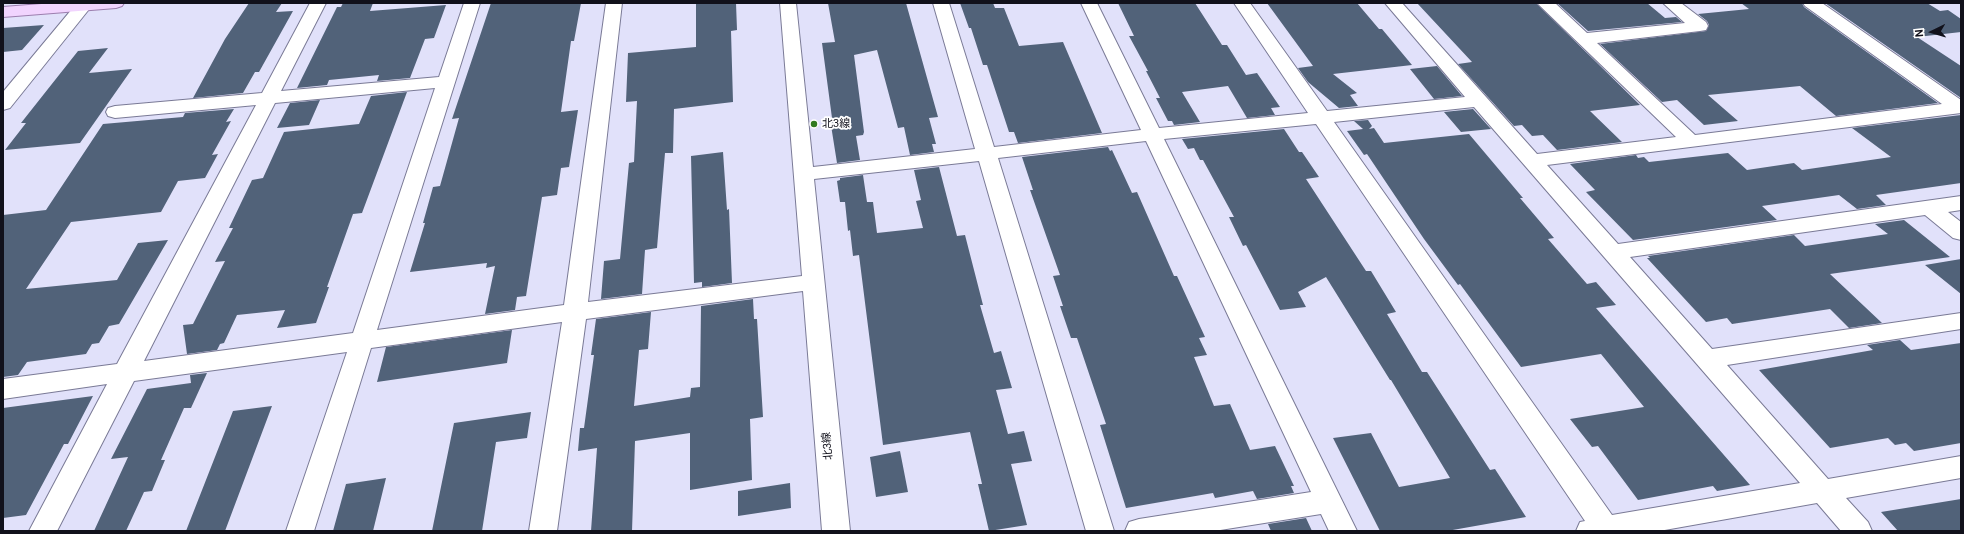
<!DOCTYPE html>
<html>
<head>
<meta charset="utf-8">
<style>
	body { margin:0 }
	#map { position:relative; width:1964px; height:534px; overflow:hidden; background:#e1e1fa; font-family:Roboto,sans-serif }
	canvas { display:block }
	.frame { position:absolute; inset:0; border:4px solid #11111b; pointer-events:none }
	.north { position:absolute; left:1912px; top:12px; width:40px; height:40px; -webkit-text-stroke:3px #fff; paint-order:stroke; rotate:265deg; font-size:11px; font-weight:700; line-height:16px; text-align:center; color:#11111b }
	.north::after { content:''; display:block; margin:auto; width:14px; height:18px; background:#11111b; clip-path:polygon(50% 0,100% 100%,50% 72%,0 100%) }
</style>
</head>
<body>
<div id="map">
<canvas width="1964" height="534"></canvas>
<div class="frame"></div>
<div class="north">N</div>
</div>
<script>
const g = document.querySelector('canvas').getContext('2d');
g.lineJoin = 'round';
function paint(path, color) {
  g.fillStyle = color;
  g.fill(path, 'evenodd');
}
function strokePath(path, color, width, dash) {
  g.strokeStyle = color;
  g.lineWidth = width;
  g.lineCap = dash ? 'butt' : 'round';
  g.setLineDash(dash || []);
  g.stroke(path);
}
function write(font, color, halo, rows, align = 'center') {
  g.font = font + ' Roboto,"Noto Sans JP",sans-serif';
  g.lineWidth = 3.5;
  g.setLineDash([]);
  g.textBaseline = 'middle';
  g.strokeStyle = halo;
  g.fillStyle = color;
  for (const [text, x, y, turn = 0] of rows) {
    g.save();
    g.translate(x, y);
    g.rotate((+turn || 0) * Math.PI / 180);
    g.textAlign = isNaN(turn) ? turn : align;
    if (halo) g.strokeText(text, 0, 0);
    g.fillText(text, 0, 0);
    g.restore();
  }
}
paint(new Path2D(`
	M249 3H282L276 12 293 11 259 72H255L243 93 193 98 225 39Z
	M343 3H373L370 11 446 5 434 38 425 39 410 78 377 81 379 75 329 80 327 85 297 88 337 7H341Z
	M491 3H581L574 41H571L561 112 578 110 569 167 561 168 557 195 542 197 526 296 517 297 515 310 485 314 495 266 486 268 487 263 410 272 425 223H423L433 187 440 186 459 118 452 119Z
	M696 3H736L737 30 731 31 733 102 674 109 673 153H665L657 248 645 250 642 294 601 299 604 261 620 259 629 163 634 162 637 101 626 102 628 53 696 47Z
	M828 3H906L938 117 929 118 936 144H932L934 152 910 155 904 127 898 128 877 50 854 55 864 132 863 135 856 136 860 160 837 163 830 119 832 118 822 43 835 42Z
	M960 3H993L995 8H1004L1019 46 1063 42 1102 133 1018 143 1014 132H1009L987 65H983L971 28H969Z
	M1118 3H1195L1222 45H1227L1246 75 1257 73 1280 107 1271 108 1275 115 1247 118 1228 86 1182 92 1200 122 1174 125 1172 121H1168L1156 98H1160L1146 71H1148L1129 36H1134Z
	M1267 3H1357L1379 29H1382L1412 65 1333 74 1357 93 1350 95 1358 106 1339 108 1308 82 1298 68 1313 66Z
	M1417 3H1536L1640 105 1590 111 1622 142 1557 150 1543 135 1532 136 1522 125 1514 126 1458 64 1472 62Z
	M1557 3H1647L1665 18 1676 17 1682 22 1588 31Z
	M1741 3H1802L1804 7 1938 103 1836 116 1800 86 1708 95 1738 121 1704 125 1677 100 1662 102 1600 44 1706 31 1709 25 1707 21 1698 14 1749 9Z
	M1825 3H1927L1940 11 1948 10 1961 19V32L1917 37 1961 66V98Z
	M44 25 22 50 3 52V28Z
	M108 48 89 73 132 69 80 143 5 150 26 123H21L78 51Z
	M1437 66 1462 96 1434 99 1410 69Z
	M407 92 362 213 353 214 327 287H329L316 323 277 328 285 310 237 315 224 343 220 344 217 350 187 354 183 325 193 324 225 261 215 262 233 228H229L252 180 263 178 284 132 359 124 371 96Z
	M320 100 309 125 277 128 290 103Z
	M234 109 226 122 231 121 212 155 218 154 205 178 178 181 161 212 71 222 26 289 117 280 138 243 168 240 119 324 109 326 99 343 92 344 86 354 27 362 18 375 3 377V215L46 210 103 124 183 117 185 113Z
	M1473 109 1491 129 1461 132 1444 112Z
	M1961 115V183L1876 195 1886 205 1857 209 1839 195 1762 206 1777 220 1633 240 1586 192 1595 190 1570 164 1636 155 1638 158 1644 157 1649 162 1728 153 1747 170 1794 163 1802 170 1891 157 1852 128Z
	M1368 120 1372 126 1369 129 1374 128 1384 143 1469 134 1523 198H1520L1554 238 1548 239 1587 284 1596 282 1616 305 1596 308 1750 485 1717 491 1713 486 1638 500 1598 446 1592 447 1570 419 1644 407 1601 354 1521 367 1460 284 1458 285 1424 239 1367 154 1364 155 1347 131 1363 129 1354 121Z
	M1284 129 1299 152H1302L1319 177 1306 179 1366 271H1371L1396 312 1387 314 1422 372H1427L1490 470 1495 469 1526 517 1447 531H1380L1333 438 1371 433 1399 487 1450 478 1391 380H1390L1326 277 1298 292 1306 307 1280 310 1246 245 1243 246 1229 217H1234L1203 160H1200L1194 148 1188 149 1182 139Z
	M1108 147 1110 151 1112 150 1132 193 1137 192 1174 276H1177L1205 337 1199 338 1207 355 1194 357 1214 406 1230 404 1250 450 1275 446 1294 486H1291L1294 493 1257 499 1253 491 1215 498 1213 493 1126 508 1100 425 1106 424 1077 338H1071L1060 306H1063L1053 276 1060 275 1030 190H1033L1022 157Z
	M723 152 727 210 729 209 732 283 702 287V282L694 283 691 156Z
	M939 167 957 236 965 235 983 305H980L994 353 1001 351 1012 388 996 390 1008 434 1024 431 1032 461 1011 464 1027 525 989 531 978 484H982L970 432 883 445 859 255 853 256 850 230 848 231 845 202H840L837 181 840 180V178L863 175 867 202H873L877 233 923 228 916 201 921 200 914 170Z
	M1904 220 1950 257 1830 274 1882 323 1849 328 1830 309 1732 324 1727 318 1706 322 1647 258H1650L1648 256 1794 235 1805 246 1888 234 1875 224Z
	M1961 259V294L1925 265Z
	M753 299 754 319H757L763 417 750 419 752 480 690 490V433L635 441 632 531H591L597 448 578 451 580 428H584L594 355H591L596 319 651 312 648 349 639 350 634 406 690 397 691 388 700 387 701 306Z
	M512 330 507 363 377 382 386 347Z
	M1900 340 1911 350 1961 343V443L1914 451 1906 443 1895 445 1888 438 1830 448 1759 370 1873 350 1867 345Z
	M207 373 191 408H184L161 460H165L152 491 144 492 126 531H94L128 457 111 459 147 389 191 383 190 375Z
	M93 396 68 444H64L26 515 3 518V408Z
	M272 406 225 531H186L233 411Z
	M531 412 527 438 496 442 482 531H432L454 423Z
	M900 451 908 492 876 497 870 457Z
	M386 478 373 531H333L346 484Z
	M790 483 791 508 738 516V491Z
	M1961 499V531H1898L1881 512Z
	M1306 518 1312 531H1271L1268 524Z`), '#516279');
const minor = new Path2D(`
	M77 3H94L10 108 3 110V92Z
	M310 3H326L281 91 439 77 464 3H480L377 330 564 305 606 3H622L588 302 802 276 780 3H796L813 167 975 149 933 3H949L994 147 1141 130 1081 3H1097L1159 128 1308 113 1234 3H1250L1327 111 1465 97 1385 3H1402L1537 154 1676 137 1537 3H1555L1587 33 1685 23 1663 3H1681L1706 22 1708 26 1706 30 1700 31 1597 43 1695 135 1942 104 1805 6 1803 3H1822L1961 100V113L1547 165 1618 244 1961 196V210L1948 212 1961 222V240L1953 238 1925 215 1630 257 1712 349 1961 313V329L1727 365 1828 479 1961 456V478L1846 498 1868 522 1872 531H1841L1817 503 1659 531H1576L1580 522 1585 521 1316 124 1164 139 1357 531H1329L1321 514 1214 531H1125L1129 522 1139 519 1311 492 1146 141 998 158 1114 531H1086L979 161 814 179 850 531H822L803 291 586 319 557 531H529L562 322 371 348 314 531H286L347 352 134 381 57 531H29L107 384 3 399V379L117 364 256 105 115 118 108 116 106 112 108 108 115 106 262 93ZM435 88 353 333 144 361 275 103ZM1474 107 1800 483 1612 515 1334 122Z`);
const major = new Path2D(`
	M54 3H124L122 6 116 8 3 17V7Z`);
strokePath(minor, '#7a7a96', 2);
strokePath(major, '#9c7eae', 2);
paint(minor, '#fff');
paint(major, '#f1d4fe');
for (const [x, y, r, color] of [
	[814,124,4,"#317a1f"]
]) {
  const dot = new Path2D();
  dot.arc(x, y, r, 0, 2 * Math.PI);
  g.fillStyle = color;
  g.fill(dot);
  strokePath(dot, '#fff', 1.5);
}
write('11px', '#11111b', '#fff', [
	["北3線",822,124]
], 'left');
write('11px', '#11111b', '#fff', [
	["北3線",828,446,-95]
]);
</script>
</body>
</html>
